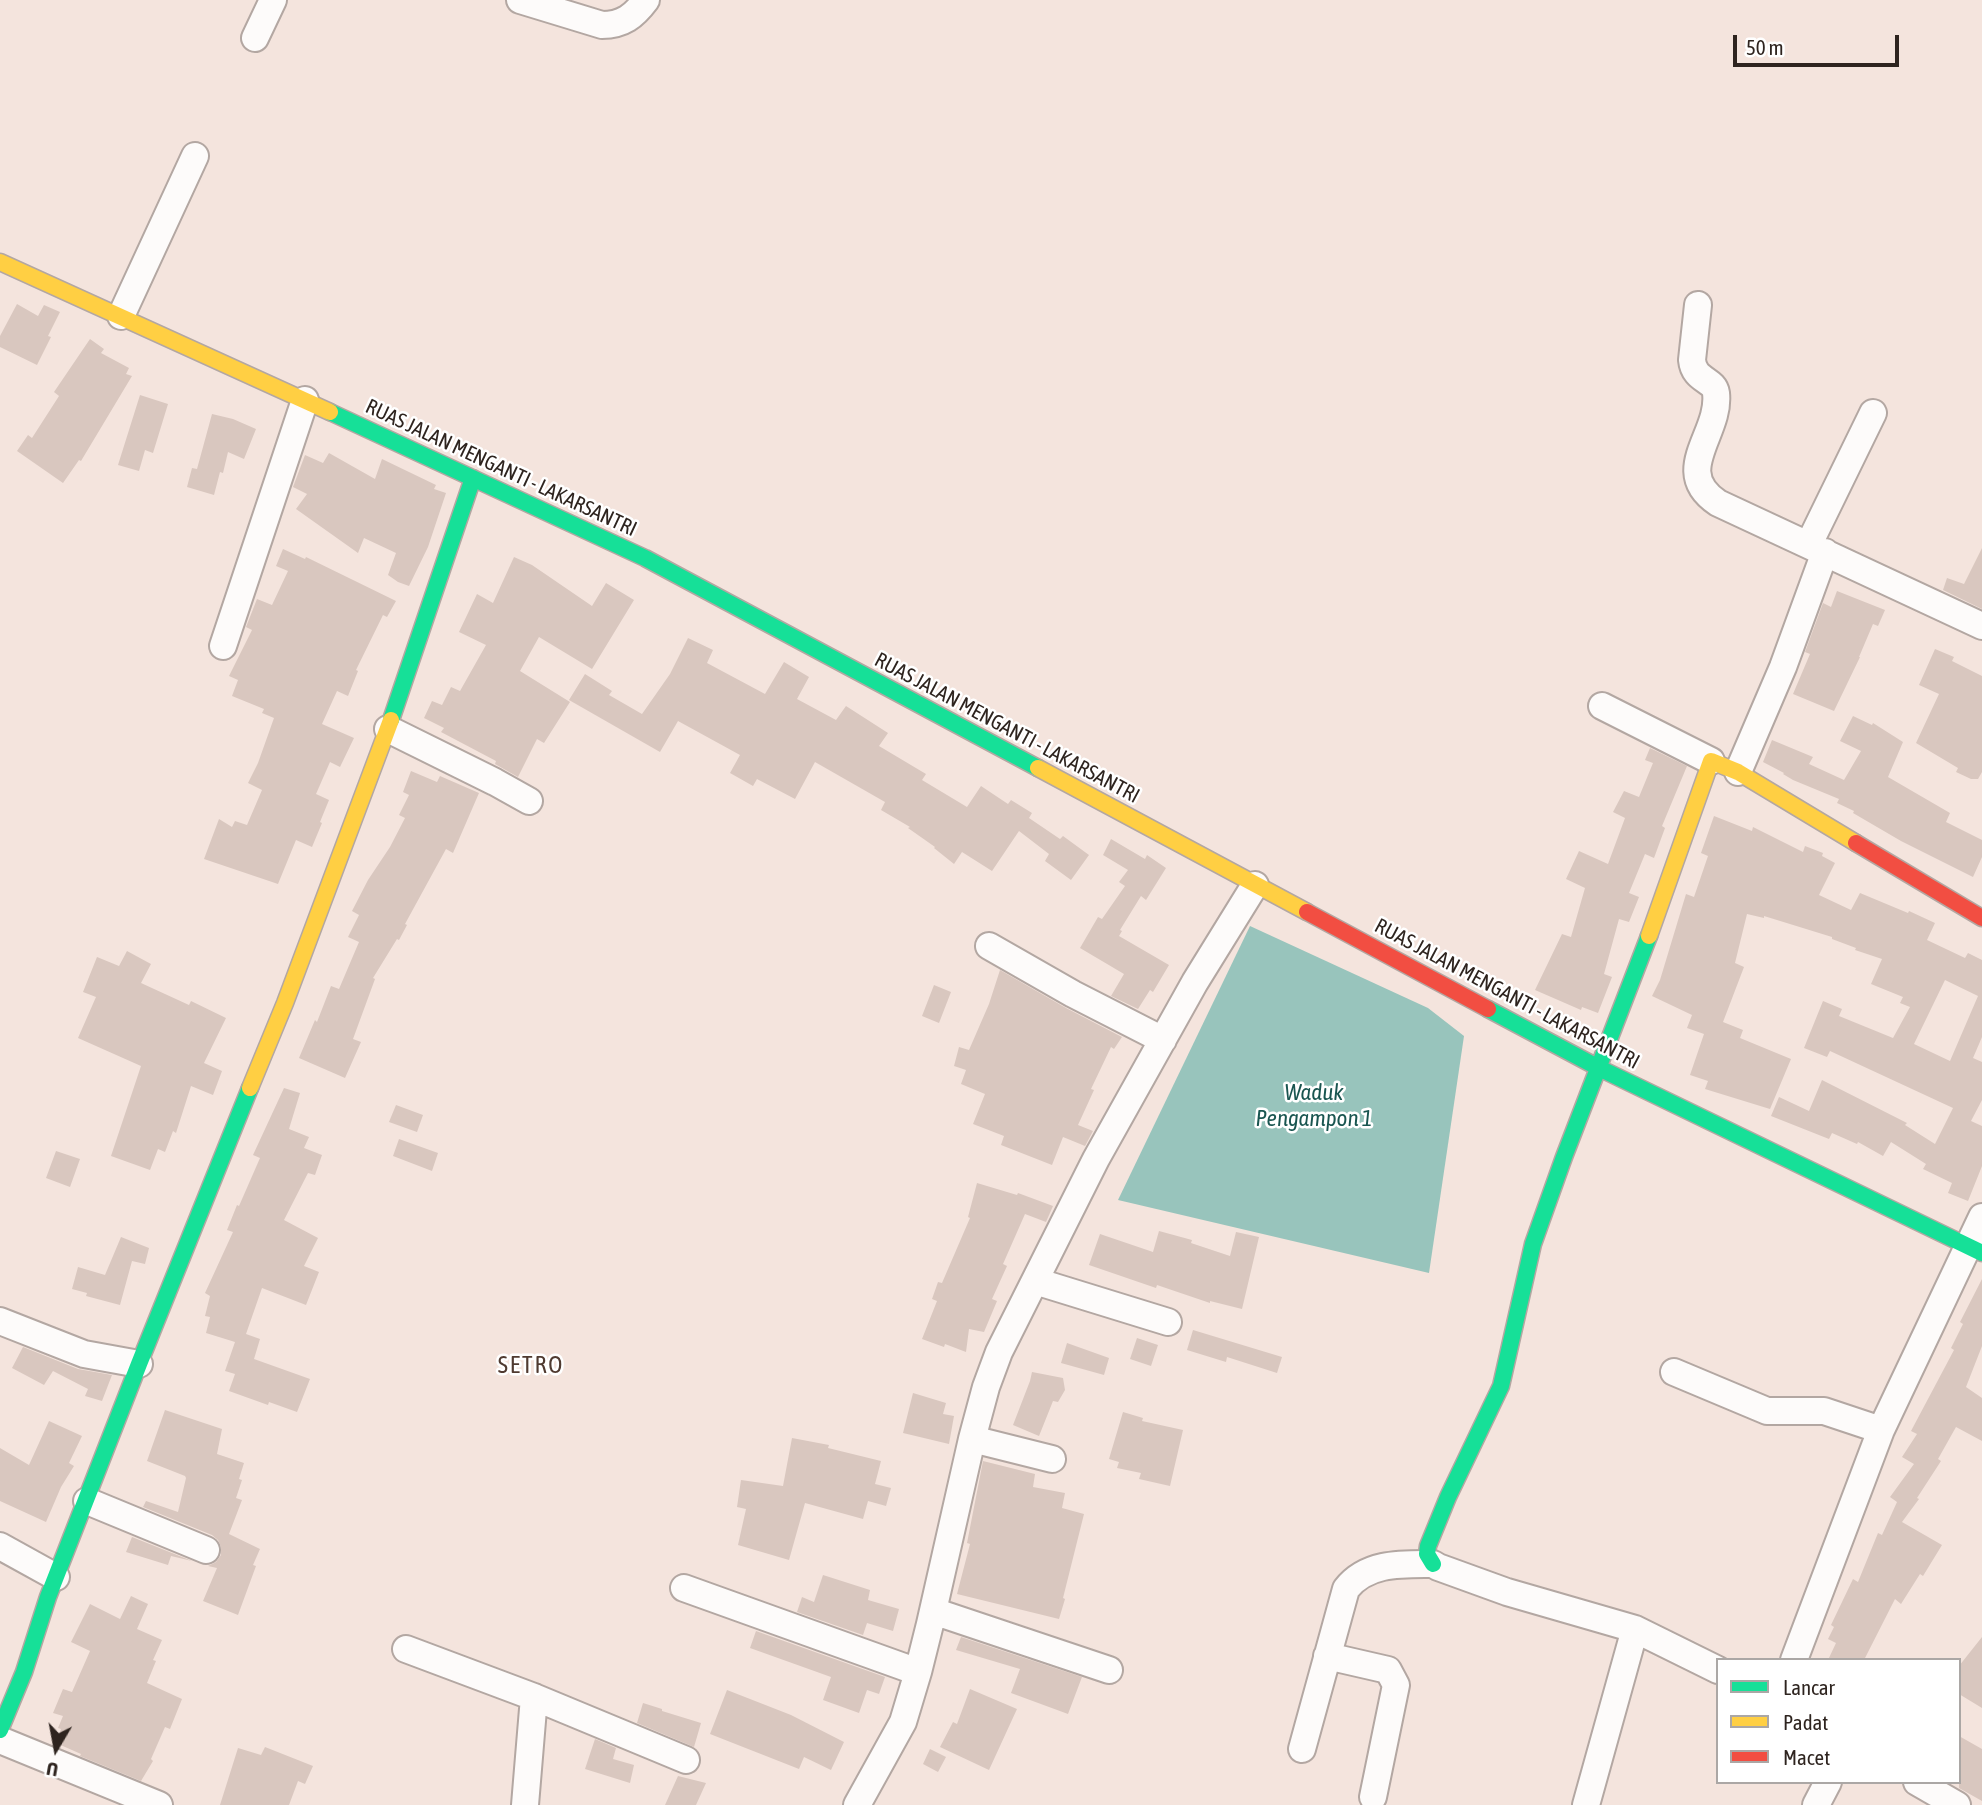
<!DOCTYPE html>
<html>
<head>
<meta charset="utf-8">
<style>
	body { margin:0 }
	#map { position:relative; width:1982px; height:1805px; overflow:hidden; background:#f4e4dd; font-family:"Asap Condensed",sans-serif }
	canvas { display:block }
	.legend { position:absolute; left:1716px; top:1658px; width:245px; height:126px; box-sizing:border-box; background:#fff; border:2px solid #aba7a5; margin:0; padding:9px 12px; list-style:none; font-size:21px; color:#2e241f }
	.legend li { display:flex; align-items:center; gap:14px; height:35px }
	.legend b { width:35px; border:2px solid #aba7a5 }
	.north { position:absolute; left:21px; top:1714px; width:70px; height:70px; -webkit-text-stroke:5px #fff; paint-order:stroke; rotate:190deg; font-size:19px; font-weight:700; line-height:28px; text-align:center; color:#2e241f }
	.north::after { content:''; display:block; margin:auto; width:24px; height:32px; background:#2e241f; clip-path:polygon(50% 0,100% 100%,50% 72%,0 100%) }
	.scale { position:absolute; left:1733px; top:35px; width:166px; height:32px; box-sizing:border-box; border:4px solid #2e241f; border-top:0; padding-left:9px; font-size:21px; line-height:24px; white-space:nowrap; color:#2e241f; -webkit-text-stroke:5px #fff; paint-order:stroke }
</style>
</head>
<body>
<div id="map">
<canvas width="1982" height="1805"></canvas>
<ul class="legend">
<li><b style="height:9px;background:#16e098"></b>Lancar</li>
<li><b style="height:9px;background:#ffcf43"></b>Padat</li>
<li><b style="height:9px;background:#f24e42"></b>Macet</li>
</ul>
<div class="north">U</div>
<div class="scale">50 m</div>
</div>
<script>
const g = document.querySelector('canvas').getContext('2d');
g.lineJoin = 'round';
function paint(path, color) {
  g.fillStyle = color;
  g.fill(path, 'evenodd');
}
function strokePath(path, color, width, dash) {
  g.strokeStyle = color;
  g.lineWidth = width;
  g.lineCap = dash ? 'butt' : 'round';
  g.setLineDash(dash || []);
  g.stroke(path);
}
function write(font, color, halo, rows, align = 'center') {
  g.font = font + ' "Asap Condensed",sans-serif';
  g.lineWidth = 5;
  g.setLineDash([]);
  g.textBaseline = 'middle';
  g.strokeStyle = halo;
  g.fillStyle = color;
  for (const [text, x, y, turn = 0] of rows) {
    g.save();
    g.translate(x, y);
    g.rotate((+turn || 0) * Math.PI / 180);
    g.textAlign = isNaN(turn) ? turn : align;
    if (halo) g.strokeText(text, 0, 0);
    g.fillText(text, 0, 0);
    g.restore();
  }
}
paint(new Path2D(`
	M1250 926 1428 1008 1464 1036 1429 1273 1118 1200Z`), '#98c4bc');
paint(new Path2D(`
	M17 304 38 316 44 305 60 312 48 336 51 337 37 365 0 347V336Z
	M90 339 104 349 101 353 129 368 126 374 132 376 81 461 79 460 63 483 17 451 28 435 32 438 59 396 54 392Z
	M140 395 168 404 153 453 145 450 139 471 118 465Z
	M212 414 233 419 256 429 244 459 228 452 223 473 220 472 214 495 187 487 192 468 197 469Z
	M329 453 375 479 382 459 436 485 434 489 446 493 428 547 409 586 398 582 388 575 396 553 364 538 358 553 296 509 307 494 293 487 305 455 323 463Z
	M1982 548V609L1943 590 1947 578 1964 584Z
	M283 549 305 559 306 557 396 601 387 617 383 615 356 670 358 671 348 696 337 691 322 724 354 738 340 767 330 762 316 794 329 800 320 822 322 823 312 847 296 840 278 884 204 859 219 819 232 827 235 821 247 825 262 790 248 783 258 763 274 718 262 713 264 709 232 696 238 680 229 676 252 630 246 627 257 599 272 605 288 571 276 566Z
	M514 557 532 565 592 606 606 583 634 600 592 669 539 637 520 671 570 702 544 743 537 739 518 777 495 764 496 761 441 732 444 728 424 718 432 701 442 705 451 687 460 691 486 645 459 632 477 594 493 603Z
	M1837 591 1885 610 1878 626 1873 624 1859 657H1860L1834 711 1793 694 1810 654 1805 652 1823 603 1831 607Z
	M688 638 713 650 707 663 765 694 784 662 809 677 797 699 836 720 846 706 888 733 879 746 926 774 922 780 967 807 981 786 1008 804 1011 800 1032 813 1029 818 1060 839 1063 836 1089 855 1071 880 1045 861 1049 854 1019 831 992 871 962 852 954 864 934 848 935 847 908 828 910 827 881 810 885 802 815 762 795 799 757 779 753 786 730 773 740 755 678 721 660 752 569 700 585 674 612 691 609 695 642 714 670 674Z
	M1935 649 1954 657 1952 661 1982 676V772L1978 779H1971L1956 772 1958 768 1916 743 1939 694 1919 685Z
	M1853 716 1872 725 1873 723 1903 742 1888 777 1950 813 1946 822 1982 840V857L1973 877 1901 841 1853 813 1854 811 1837 803 1839 799 1793 780 1783 774 1784 773 1763 762 1772 740 1813 757 1809 764 1844 780 1861 751 1840 741Z
	M1650 748 1687 766 1662 826 1665 828 1654 858 1645 854 1629 893 1639 897 1629 922 1619 919 1604 974 1612 977 1598 1013 1582 1007 1581 1010 1535 990 1562 934 1571 937 1585 888 1566 879 1579 851 1608 864 1625 818 1613 812 1624 791 1639 797 1653 763 1645 760Z
	M411 771 437 782 440 776 479 793 453 853 446 849 405 924 407 925 399 940 397 939 373 978 375 979 353 1039 361 1042 345 1078 299 1058 315 1020 317 1022 331 986 339 989 359 942 348 937 359 915 352 911 368 880 390 847 405 818 399 815 409 795 403 792Z
	M1714 816 1752 831 1753 827 1803 852 1805 846 1823 853 1822 856 1835 863 1819 895 1851 910 1860 893 1908 913 1909 911 1935 923 1927 940 1965 958 1968 953 1982 960V1037L1973 1058 1982 1062V1100L1971 1121 1982 1126V1166L1968 1201 1948 1193 1952 1183 1923 1169 1926 1164 1891 1142 1883 1156 1858 1142 1857 1144 1832 1133 1829 1139 1771 1116 1779 1097 1809 1111 1822 1080 1907 1123 1905 1125 1935 1144 1953 1108 1830 1051 1827 1057 1804 1048 1823 1001 1842 1009 1839 1016 1893 1038 1910 1007 1900 1003 1903 997 1871 984 1882 959 1855 950 1856 948 1832 939V937L1764 916V918L1747 914 1735 963 1744 967 1723 1022 1743 1030 1740 1038 1791 1059 1770 1109 1705 1089 1708 1081 1690 1075 1704 1034 1687 1028 1692 1015 1652 996 1660 980 1686 894 1694 897 1708 856 1701 853ZM1945 980 1978 996 1950 1061 1914 1044Z
	M1111 839 1145 859 1147 855 1166 868 1146 900 1141 896 1120 930 1122 931 1119 936 1169 965 1153 992 1150 990 1138 1009 1111 996 1124 974 1080 948 1098 917 1102 919 1125 886 1119 882 1128 870 1103 855Z
	M127 951 151 964 141 983 189 1005 191 1001 226 1018 204 1063 222 1071 213 1095 191 1086 176 1133 173 1131 165 1152 158 1149 150 1170 111 1156 141 1066 78 1038 96 997 83 992 97 957 119 966Z
	M1000 970 1066 1008 1122 1037 1114 1049 1111 1047 1091 1089 1094 1090 1078 1125 1093 1131 1085 1146 1063 1137 1052 1165 1001 1145 1004 1136 973 1124 985 1094 961 1084 966 1070 954 1066 959 1047 969 1050 989 1004Z
	M934 985 951 992 939 1023 922 1016Z
	M284 1088 300 1093 289 1129 309 1137 304 1148 322 1155 315 1175 308 1173 284 1220 318 1238 304 1266 319 1272 306 1305 262 1288 246 1334 260 1339 254 1359 310 1379 297 1412 269 1402 268 1405 229 1391 235 1374 225 1371 235 1342 206 1333 210 1317 205 1316 210 1296 205 1293 233 1232 227 1230 237 1205 239 1206 260 1158 253 1155Z
	M396 1105 423 1115 417 1132 389 1122Z
	M399 1139 438 1153 432 1171 393 1156Z
	M56 1151 80 1159 70 1187 46 1178Z
	M977 1183 1017 1195 1018 1193 1053 1206 1046 1222 1025 1214 1003 1264 1007 1266 992 1299 997 1301 984 1332 969 1329 966 1352 945 1344 944 1347 922 1339 937 1301 932 1299 938 1282 942 1283 970 1218 968 1217Z
	M1159 1231 1192 1240 1191 1243 1230 1256 1236 1232 1259 1237 1242 1309 1210 1301V1303L1157 1285 1156 1288 1089 1265 1100 1234 1153 1252Z
	M121 1237 149 1248 145 1264 132 1261 120 1305 86 1296 87 1293 72 1289 78 1267 105 1275Z
	M1982 1279V1346L1966 1387 1982 1398V1441L1956 1427 1938 1459 1941 1461 1917 1498 1919 1499 1902 1522 1942 1545 1923 1576 1920 1574 1901 1604 1895 1599 1864 1660H1828L1836 1643 1828 1639 1834 1627 1831 1625 1853 1579 1858 1582 1878 1533 1882 1535 1897 1502 1890 1497 1914 1464 1902 1457 1917 1434 1911 1431 1954 1350 1951 1348 1963 1324 1960 1322Z
	M1193 1330 1282 1357 1277 1373 1227 1357 1226 1362 1187 1350Z
	M1137 1338 1158 1345 1151 1366 1130 1359Z
	M1067 1343 1109 1358 1104 1375 1061 1363Z
	M23 1347 78 1369 112 1375 102 1401 85 1396 88 1389 53 1371 44 1385 12 1368Z
	M1032 1372 1063 1378 1065 1390 1058 1402 1053 1401 1039 1436 1013 1425 1030 1381Z
	M913 1393 946 1403 943 1414 954 1416 949 1444 903 1433Z
	M165 1410 222 1429 217 1454 244 1463 239 1479 242 1480 236 1498 242 1500 229 1534 260 1549 253 1565 256 1566 238 1615 203 1601 217 1568 208 1566 216 1562 221 1555V1547L218 1540 212 1535 143 1507 146 1501 178 1512 186 1478 185 1476 147 1461Z
	M1123 1412 1143 1418 1142 1421 1183 1430 1170 1486 1139 1479 1141 1473 1117 1468 1119 1462 1109 1459Z
	M49 1421 82 1436 69 1463 74 1466 61 1487 46 1522 0 1501V1448L29 1465Z
	M792 1438 829 1445 828 1448 881 1461 875 1484 891 1488 886 1506 868 1501 863 1519 805 1503 789 1560 738 1545 746 1509 737 1507 741 1480 783 1486Z
	M983 1461 1035 1474 1033 1487 1065 1493 1062 1508 1084 1514 1063 1598 1065 1599 1059 1619 957 1594 970 1544 967 1543Z
	M132 1537 192 1561 171 1556 168 1565 126 1552Z
	M823 1575 870 1590 868 1600 899 1609 893 1631 867 1623 863 1635 797 1612 802 1597 814 1602Z
	M131 1596 148 1604 137 1629 162 1640 153 1660 156 1661 147 1683 182 1699 170 1729 165 1727 151 1759 153 1761 141 1781 80 1756 81 1754 56 1743 61 1729 58 1728 63 1716 53 1713 63 1689 72 1692 90 1651 71 1642 90 1604 120 1619Z
	M756 1631 885 1677 879 1694 867 1690 859 1713 823 1700 831 1677 750 1648Z
	M961 1637 1082 1677 1068 1714 1011 1693 1020 1669 956 1650Z
	M1982 1637V1708L1959 1694V1666Z
	M970 1689 1017 1709 989 1770 940 1747 953 1722 957 1724Z
	M727 1690 791 1715 844 1742 831 1770 804 1757 799 1769 710 1734Z
	M643 1703 662 1709V1711L701 1723 694 1747 637 1723Z
	M1959 1736 1982 1749V1801L1959 1788Z
	M595 1739 616 1748 613 1759 634 1765 630 1783 585 1769Z
	M265 1747 313 1766 305 1784 298 1781 289 1805H220L238 1748 261 1755Z
	M930 1749 946 1757 938 1772 923 1764Z
	M678 1776 706 1783 696 1805H665Z`), '#d9c7bf');
const street = new Path2D(`
	M520 0 602 25C623 25 634 16 646 0
	M255 38 273 0
	M1698 305 1692 360C1694 381 1714 379 1716 393 1721 434 1670 471 1718 503L1982 626
	M121 316 195 156
	M1809 544 1873 413
	M223 646 305 400
	M1602 706 1711 761
	M388 729 495 782 529 801
	M1738 772 1783 667 1825 552
	M989 946 1073 994 1163 1040
	M1035 1281 1168 1322
	M0 1321 84 1354 139 1364
	M1674 1372 1767 1411H1824L1881 1430
	M972 1439 1052 1459
	M87 1501 206 1550
	M0 1546 56 1577
	M684 1588 918 1672
	M933 1611 1109 1670
	M406 1649 534 1697 686 1760
	M1327 1656 1388 1670 1396 1685 1373 1797
	M1794 1660 1881 1430 1982 1217
	M0 1740 159 1805
	M1302 1749 1346 1589C1367 1562 1402 1564 1433 1564L1438 1567 1507 1592 1635 1629 1718 1670
	M1917 1782 1957 1805
	M525 1805 534 1697
	M857 1805 903 1722 918 1672 930 1624 972 1439 986 1387 999 1352 1096 1159 1195 982 1255 885
	M1586 1805 1635 1629
	M1816 1805 1828 1782`);
const fast = new Path2D(`
	M330 412 645 558 1038 768
	M391 720 473 478
	M1488 1009 1599 1068 1982 1253
	M1433 1564 1427 1554 1428 1546 1448 1497 1501 1386 1533 1244 1564 1157 1649 936
	M0 1730 24 1672 48 1597 139 1364 250 1088`);
const slow = new Path2D(`
	M0 262 330 412
	M1038 768 1307 912
	M1649 936 1711 761 1738 772 1856 843
	M250 1088 285 1003 391 720`);
const jam = new Path2D(`
	M1856 843 1982 918
	M1307 912 1488 1009`);
strokePath(street, '#b3a7a2', 30);
strokePath(fast, '#b3a7a2', 19);
strokePath(slow, '#b3a7a2', 19);
strokePath(jam, '#b3a7a2', 19);
strokePath(street, '#fdfbfa', 26);
strokePath(fast, '#16e098', 16);
strokePath(slow, '#ffcf43', 16);
strokePath(jam, '#f24e42', 16);
write('21px', '#2e241f', '#fff', [
	["RUAS JALAN MENGANTI - LAKARSANTRI",501,468,25],
	["RUAS JALAN MENGANTI - LAKARSANTRI",1007,728,28],
	["RUAS JALAN MENGANTI - LAKARSANTRI",1507,994,28]
]);
write('italic 23px', '#195550', '#fff', [
	["Waduk",1314,1093],
	["Pengampon 1",1314,1119]
]);
g.letterSpacing = '2px';
write('24px', '#4f3a30', '#fff', [
	["SETRO",531,1365]
]);
g.letterSpacing = '0px';
</script>
</body>
</html>
